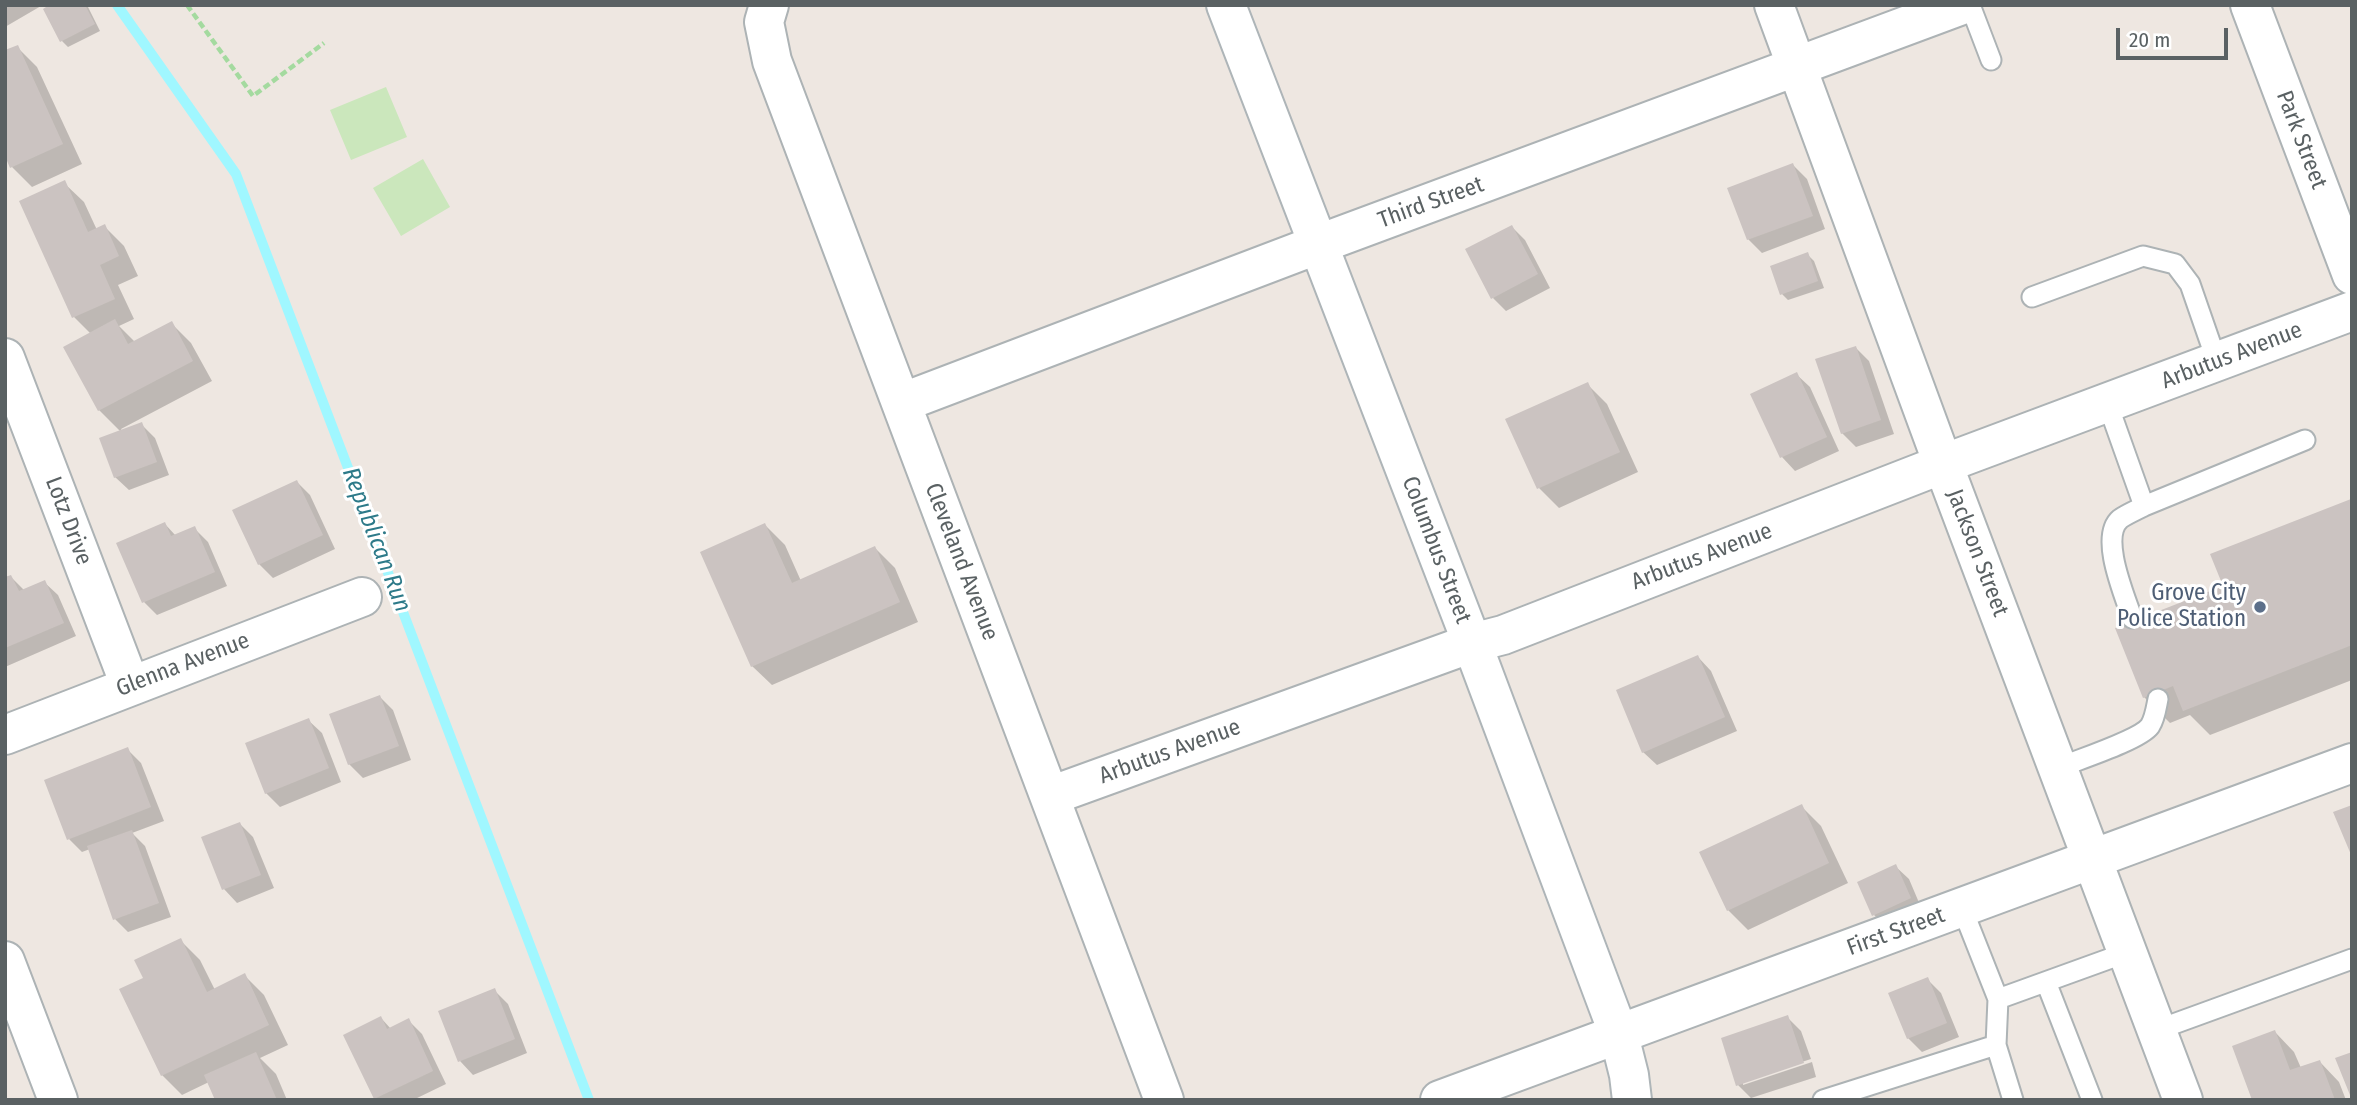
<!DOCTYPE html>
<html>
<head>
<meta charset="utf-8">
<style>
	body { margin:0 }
	#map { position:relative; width:2357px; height:1105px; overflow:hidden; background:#eee7e1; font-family:"Fira Sans Condensed",sans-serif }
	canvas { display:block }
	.frame { position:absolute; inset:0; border:7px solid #5a6163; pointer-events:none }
	.scale { position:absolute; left:2116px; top:28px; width:112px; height:32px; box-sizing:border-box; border:4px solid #5a6163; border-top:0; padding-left:9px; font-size:21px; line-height:24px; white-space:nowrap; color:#5a6163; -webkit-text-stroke:5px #fff; paint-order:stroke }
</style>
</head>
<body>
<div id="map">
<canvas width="2357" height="1105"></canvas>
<div class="frame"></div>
<div class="scale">20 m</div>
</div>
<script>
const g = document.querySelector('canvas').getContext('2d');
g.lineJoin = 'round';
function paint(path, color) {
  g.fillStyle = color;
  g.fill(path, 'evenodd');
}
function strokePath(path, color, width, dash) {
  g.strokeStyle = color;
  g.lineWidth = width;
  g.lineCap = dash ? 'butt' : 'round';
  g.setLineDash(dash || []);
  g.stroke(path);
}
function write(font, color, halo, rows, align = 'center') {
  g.font = font + ' "Fira Sans Condensed",sans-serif';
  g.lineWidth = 6;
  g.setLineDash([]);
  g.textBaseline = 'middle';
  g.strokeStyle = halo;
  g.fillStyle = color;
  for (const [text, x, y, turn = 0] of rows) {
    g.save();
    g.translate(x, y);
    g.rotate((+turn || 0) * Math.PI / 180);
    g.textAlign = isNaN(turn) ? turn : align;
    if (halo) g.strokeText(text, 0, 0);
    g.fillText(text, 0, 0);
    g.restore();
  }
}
paint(new Path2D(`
	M386 87 407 137 351 160 330 110Z
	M423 159 450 207 401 236 373 188Z`), '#cbe7bc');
paint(new Path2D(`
	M5 5H41V6L5 27Z
	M53 5H87L100 31 68 47 62 41Z
	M17 47 37 67 82 164 32 187 12 167Z
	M1793 165 1807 179 1825 229 1762 253 1748 239Z
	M64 183 84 202 97 230 104 226 124 246 138 276 118 285 134 319 119 326 135 342 171 323 191 343 212 381 121 429 122 431 141 424 155 438 169 475 129 490 115 477 121 432 99 410 91 334 74 317Z
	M1512 227 1525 240 1550 288 1506 311 1493 298Z
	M1807 254 1814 261 1824 288 1788 300 1782 294Z
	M1856 348 1869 361 1894 434 1856 447 1842 433Z
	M1796 374 1810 387 1839 451 1795 471 1782 457 1752 395Z
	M1587 384 1607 404 1638 472 1559 508 1539 488Z
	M297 482 310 495 335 549 273 578 259 564Z
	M2351 501 2352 680 2210 735 2190 715 2170 723 2144 697 2225 587Z
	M165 524 176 536 194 528 208 542 227 586 157 615 144 602Z
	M765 525 785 545 801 581 875 548 895 568 918 622 772 685 752 666Z
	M11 577 25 591 44 582 58 595 76 636 5 667V579Z
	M1698 657 1711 671 1737 731 1657 765 1643 752Z
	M380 697 393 710 411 760 363 778 349 764Z
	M308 720 322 733 341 782 280 807 266 793Z
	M127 749 141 763 164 821 132 833 145 846 171 917 128 932 115 919 90 849 82 852 69 839Z
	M1801 806 1821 826 1848 883 1748 930 1728 910Z
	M240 824 253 837 274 888 237 903 224 889 203 838Z
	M1895 866 1909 879 1923 912 1887 928 1874 915Z
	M180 940 200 960 215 990 244 975 264 995 288 1045 260 1058 276 1074 287 1100H217L209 1082 182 1095 162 1075 145 979Z
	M1928 980 1941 993 1959 1037 1922 1052 1908 1038Z
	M494 990 508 1004 527 1053 473 1075 460 1061 440 1012Z
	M381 1018 391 1029 408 1020 422 1034 446 1084 413 1100 375 1098Z
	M1788 1018 1801 1031 1811 1059 1743 1081V1085L1812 1062 1816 1077 1751 1098 1738 1085Z
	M2275 1032 2294 1052 2301 1068 2320 1062 2339 1082 2346 1100H2253Z`), '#0003');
strokePath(new Path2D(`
	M117 5 236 174 589 1100`), '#a0f7ff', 10);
paint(new Path2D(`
	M49 5H85L95 24 60 42 43 9Z
	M18 45 63 144 10 168 5 156V50Z
	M1793 163 1813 216 1747 240 1727 188Z
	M65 180 88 232 105 224 119 256 100 265 115 299 72 318 19 201Z
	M1512 225 1538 274 1491 299 1465 249Z
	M1808 252 1818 281 1780 295 1770 266Z
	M115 319 128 344 172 321 193 361 98 411 63 347Z
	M1856 346 1881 420 1841 434 1815 359Z
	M1797 372 1827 437 1780 458 1750 394Z
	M1588 382 1620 452 1537 489 1505 419Z
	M142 422 157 462 114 478 99 438Z
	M297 480 323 535 258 565 232 510Z
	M2351 499 2352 645 2183 711 2173 686 2143 698 2115 628 2223 586 2210 554Z
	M165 522 171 536 195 526 215 572 142 603 116 543Z
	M765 523 792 583 875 546 900 602 751 667 700 552Z
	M11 575 19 591 45 580 64 623 5 648V577Z
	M1698 655 1725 717 1642 753 1616 690Z
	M380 695 399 746 348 765 329 714Z
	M309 718 329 768 265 794 245 743Z
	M128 747 151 807 67 840 44 780Z
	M1802 804 1829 863 1727 911 1699 852Z
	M2352 805V857L2333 812Z
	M240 822 261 875 222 890 201 837Z
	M132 830 159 903 113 920 87 846Z
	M1896 864 1911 898 1872 916 1857 882Z
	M181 938 207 992 245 973 269 1025 161 1076 119 989 143 978 134 960Z
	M1928 977 1947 1023 1907 1039 1888 993Z
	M495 988 515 1039 458 1062 438 1011Z
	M1788 1015 1804 1063 1736 1086 1721 1038Z
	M381 1016 387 1029 409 1018 433 1071 374 1099 343 1035Z
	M2275 1030 2290 1070 2320 1060 2335 1100H2252L2232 1046Z
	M256 1052 277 1100H215L204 1075Z
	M2352 1052V1100L2335 1058Z`), '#cbc3c1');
const service = new Path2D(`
	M1970 5 1991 60
	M2032 297 2143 256 2175 264 2190 284 2217 362
	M2107 402 2144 506 2305 440
	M2132 618C2125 596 2099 537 2120 519 2127 514 2137 510 2144 506
	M2058 768C2077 760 2140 740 2150 726 2155 718 2156 709 2158 699
	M1962 908 1998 999 2128 952
	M2046 982 2092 1100
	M2157 1030 2352 959
	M1996 1045 1998 999
	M1823 1100 1996 1045 2013 1100`);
const minor = new Path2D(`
	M769 5 764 22 772 61 1164 1100
	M1774 5 1943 464 2183 1100
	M2250 5 2352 275
	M5 358 130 685
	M901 403 1319 244 1962 5
	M5 735 362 597
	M1050 796 1472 643 1503 635 1943 464 2352 311
	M5 961 58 1100
	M1440 1100 2352 763`);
const secondary = new Path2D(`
	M1226 5 1472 643 1619 1035 1629 1075 1632 1100`);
strokePath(service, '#adb3b5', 23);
strokePath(minor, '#adb3b5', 42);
strokePath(secondary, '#aeb5b8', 42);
strokePath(new Path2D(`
	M187 5 253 96 324 43`), '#a4da9f', 4.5, [7, 3.5]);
strokePath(service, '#fff', 19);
strokePath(minor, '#fff', 38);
strokePath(secondary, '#fff', 38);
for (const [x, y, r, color] of [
	[2260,607,7,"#5c6f8a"]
]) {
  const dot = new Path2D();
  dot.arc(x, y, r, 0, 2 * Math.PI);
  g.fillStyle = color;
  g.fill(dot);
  strokePath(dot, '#fff', 2.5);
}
write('23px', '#5a6163', '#fff', [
	["Park Street",2301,140,69],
	["Third Street",1431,203,-20],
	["Arbutus Avenue",2232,356,-21],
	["Lotz Drive",68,521,69],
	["Columbus Street",1436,550,69],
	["Jackson Street",1977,553,69],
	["Arbutus Avenue",1702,557,-21],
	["Cleveland Avenue",961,562,69],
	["Glenna Avenue",183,665,-21],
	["Arbutus Avenue",1170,752,-20],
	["First Street",1896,932,-20]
]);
write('23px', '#4e5e75', '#fff', [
	["Grove City",2246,594],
	["Police Station",2246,620]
], 'right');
write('italic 24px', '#2d7a89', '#fff', [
	["Republican Run",376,540,69]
]);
</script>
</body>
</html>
